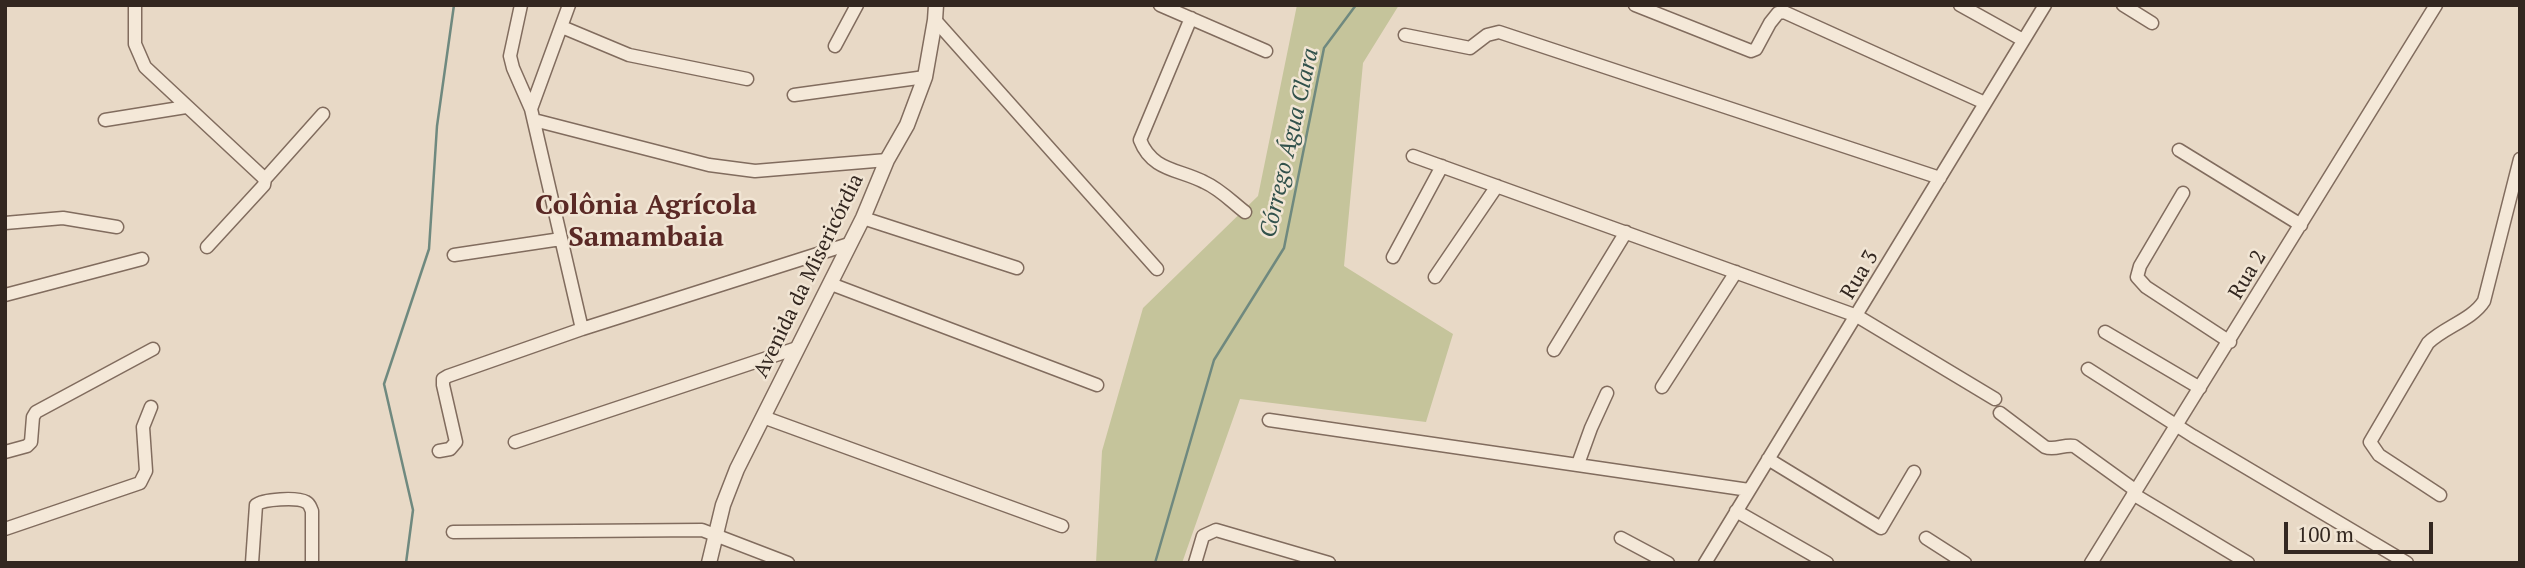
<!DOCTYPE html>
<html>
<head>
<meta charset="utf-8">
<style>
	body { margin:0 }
	#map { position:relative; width:2525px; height:568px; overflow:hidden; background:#e8d9c6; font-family:"PT Serif",serif }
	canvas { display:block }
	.frame { position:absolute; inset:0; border:7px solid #332720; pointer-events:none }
	.scale { position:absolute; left:2284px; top:522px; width:149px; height:32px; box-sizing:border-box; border:4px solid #332720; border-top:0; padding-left:9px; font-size:21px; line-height:24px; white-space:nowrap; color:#332720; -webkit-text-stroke:5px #f1e5d4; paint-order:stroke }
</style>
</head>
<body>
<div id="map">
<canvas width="2525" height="568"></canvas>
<div class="frame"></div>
<div class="scale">100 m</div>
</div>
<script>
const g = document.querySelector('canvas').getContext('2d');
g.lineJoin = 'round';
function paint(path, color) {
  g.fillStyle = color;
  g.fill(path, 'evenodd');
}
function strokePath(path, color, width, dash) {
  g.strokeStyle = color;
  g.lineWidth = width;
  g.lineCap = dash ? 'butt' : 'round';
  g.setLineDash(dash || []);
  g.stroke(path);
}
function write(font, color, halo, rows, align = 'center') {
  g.font = font + ' "PT Serif",serif';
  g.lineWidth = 5;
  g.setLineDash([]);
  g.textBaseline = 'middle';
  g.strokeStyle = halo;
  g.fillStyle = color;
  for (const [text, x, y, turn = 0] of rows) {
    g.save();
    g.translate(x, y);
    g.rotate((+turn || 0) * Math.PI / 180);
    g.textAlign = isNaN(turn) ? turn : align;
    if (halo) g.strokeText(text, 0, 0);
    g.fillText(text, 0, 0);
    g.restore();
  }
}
paint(new Path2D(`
	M1297 5H1399L1363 63 1344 266 1453 334 1426 422 1240 399 1182 563H1096L1102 451 1143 308 1258 196Z`), '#c5c49b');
strokePath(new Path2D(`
	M406 563 413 510 384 384 429 249 437 126 454 5
	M1155 563 1214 360 1284 248 1324 48 1356 5`), '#6f897f', 2.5);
const minor = new Path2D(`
	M135 5V44L145 67 265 179 264 185 207 247
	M521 5 510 56 513 68 531 109 582 329
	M1160 5 1266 51
	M1635 5 1751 51 1756 49 1770 23 1778 13 1784 12 1985 103
	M1960 5 2023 40
	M2123 5 2152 23
	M1191 18 1140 140C1152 171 1179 169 1204 182 1220 189 1232 202 1245 212
	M935 20 1157 269
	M562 27 629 55 747 79
	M1405 35 1470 48 1487 35 1499 32 1940 178
	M835 46 857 5
	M794 95 925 77
	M531 109 569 5
	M105 120 186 107
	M534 120 709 165 755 171 887 160
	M2179 150 2301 225
	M1413 156 1857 316 1995 399
	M265 179 323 114
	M2183 193 2140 266 2137 277 2146 287 2230 342
	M863 218 1017 268
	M5 223 63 218 117 227
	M454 255 561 239
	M1393 257 1442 166
	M1435 277 1497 186
	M831 284 1097 385
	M5 295 142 259
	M2105 332 2200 388
	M1554 350 1626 232
	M2088 369 2193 436 2407 563
	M1662 387 1736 272
	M2000 413 2045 447C2055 451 2064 444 2074 446L2135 490
	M763 417 1062 526
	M1269 420 1749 490
	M515 442 797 348
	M439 451 450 449 456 442 443 385V379L448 376 582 329 849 244
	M5 452 27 446 31 442 33 417 36 412 153 349
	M1768 459 1881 528 1914 472
	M1578 464 1591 428 1607 393
	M2133 494 2248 563
	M2440 495 2379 455 2370 442 2428 343C2444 327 2472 320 2484 301L2520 159
	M1736 511 1827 563
	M5 529 140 483 146 471 143 427 151 407
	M453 532 702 530 788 563
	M1621 538 1668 563
	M1926 538 1965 563
	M252 563 256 505C263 499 297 497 306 502 310 504 310 507 312 511V563
	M1195 563 1203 536 1216 530 1329 563
	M1705 563 2045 5
	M2091 563 2436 5`);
const tertiary = new Path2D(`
	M709 563 723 505 737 469 863 218 887 160 907 125 925 77 935 20 936 5`);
strokePath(minor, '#816c5e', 15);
strokePath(tertiary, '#816c5e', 17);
strokePath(minor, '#f4e8d8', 12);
strokePath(tertiary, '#f4e8d8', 14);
write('21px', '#332720', '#f1e5d4', [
	["Rua 3",1860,275,-59],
	["Rua 2",2248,275,-59],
	["Avenida da Misericórdia",809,276,-64]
]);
write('italic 23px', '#31514b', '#f1e5d4', [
	["Córrego Água Clara",1290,143,-77]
]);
write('bold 28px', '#5a2925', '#f1e5d4', [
	["Colônia Agrícola",646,206],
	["Samambaia",646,238]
]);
</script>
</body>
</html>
